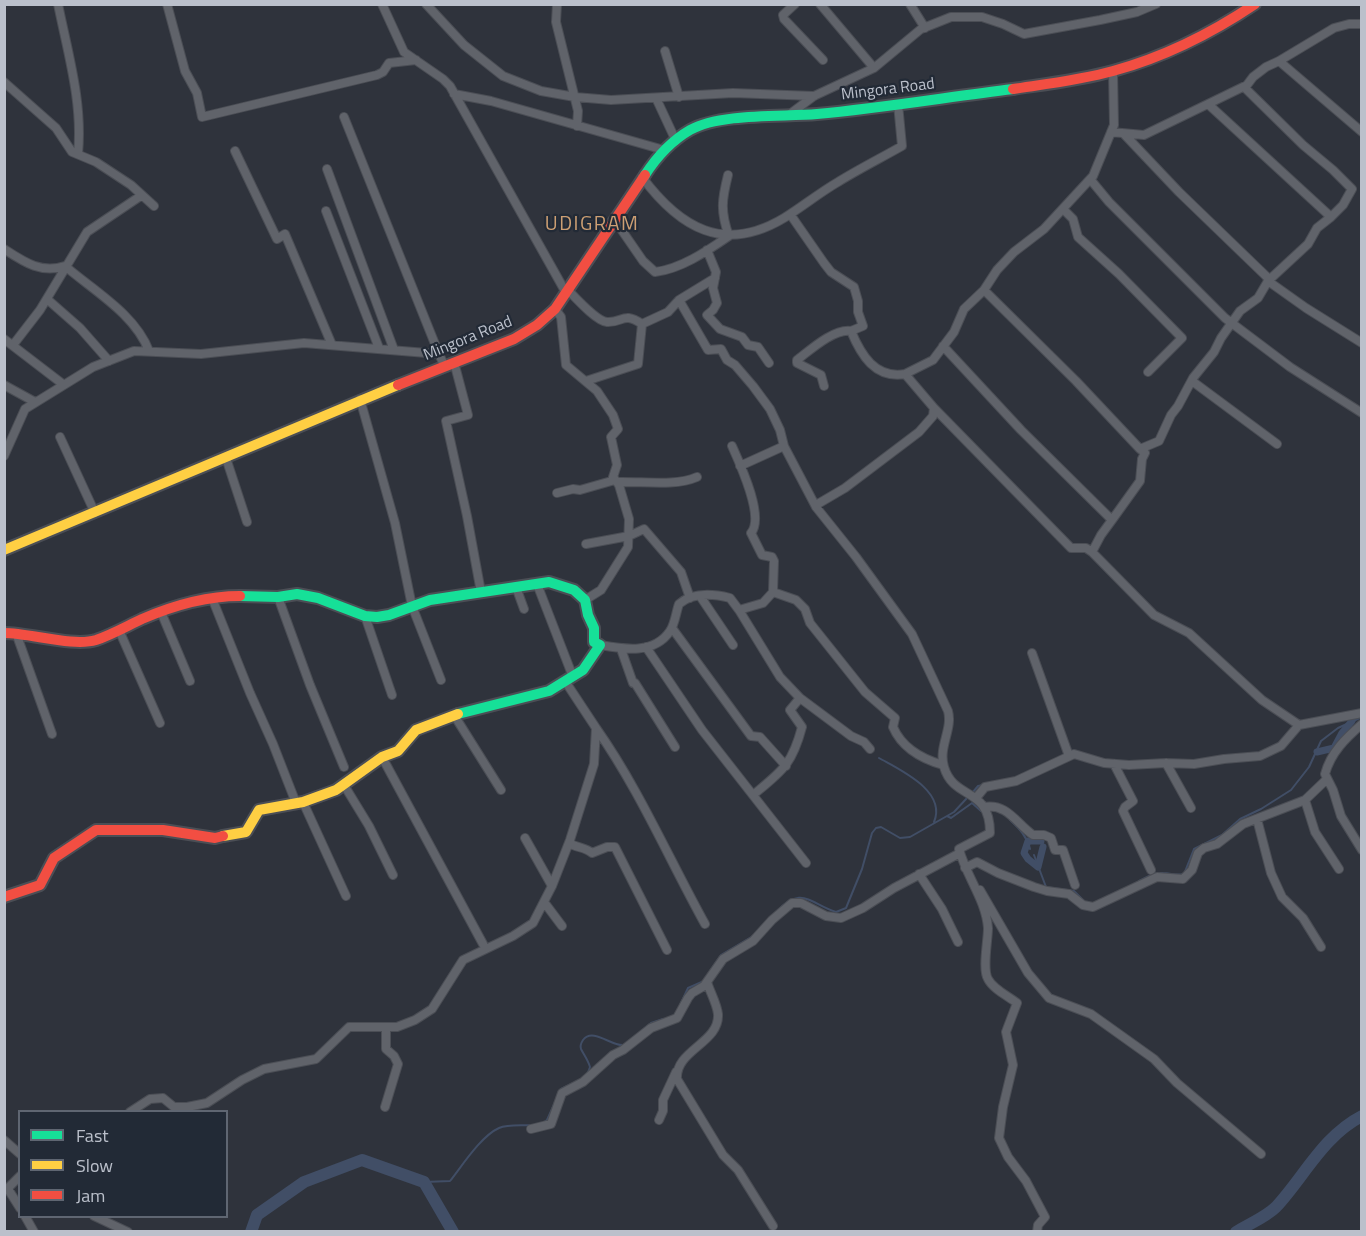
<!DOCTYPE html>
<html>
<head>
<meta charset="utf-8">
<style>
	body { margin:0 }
	#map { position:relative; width:1366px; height:1236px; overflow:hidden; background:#2f333c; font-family:"Titillium Web",sans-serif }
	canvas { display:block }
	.frame { position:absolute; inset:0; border:6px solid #bbc0cb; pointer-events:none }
	.legend { position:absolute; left:18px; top:1110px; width:210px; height:108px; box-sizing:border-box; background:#222a36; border:2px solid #5f6672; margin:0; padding:8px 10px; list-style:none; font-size:18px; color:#bbc0cb }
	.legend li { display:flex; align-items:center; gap:12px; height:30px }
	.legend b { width:30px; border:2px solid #5f6672 }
</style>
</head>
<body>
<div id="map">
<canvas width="1366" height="1236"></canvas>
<div class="frame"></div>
<ul class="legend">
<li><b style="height:8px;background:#16e098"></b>Fast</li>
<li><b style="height:8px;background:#ffcf43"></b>Slow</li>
<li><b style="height:8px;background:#f24e42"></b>Jam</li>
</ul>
</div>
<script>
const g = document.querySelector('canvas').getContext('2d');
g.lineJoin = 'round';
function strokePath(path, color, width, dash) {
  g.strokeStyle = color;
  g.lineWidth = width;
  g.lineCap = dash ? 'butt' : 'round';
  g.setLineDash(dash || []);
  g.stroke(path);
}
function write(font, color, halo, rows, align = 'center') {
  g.font = font + ' "Titillium Web",sans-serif';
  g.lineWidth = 4.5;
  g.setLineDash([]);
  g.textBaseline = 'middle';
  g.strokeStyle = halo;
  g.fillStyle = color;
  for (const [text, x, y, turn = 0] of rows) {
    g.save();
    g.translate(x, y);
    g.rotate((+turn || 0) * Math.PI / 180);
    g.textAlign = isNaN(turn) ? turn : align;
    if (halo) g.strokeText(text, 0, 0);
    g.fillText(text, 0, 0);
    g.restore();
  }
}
strokePath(new Path2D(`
	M879 758C900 770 947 791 934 822
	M973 792 978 786 983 785
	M947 816 951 818 972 803 981 811
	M1010 820C1020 829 1027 837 1030 849
	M1034 855 1046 887 1074 891 1085 902
	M1139 881C1147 877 1154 872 1163 873 1171 873 1176 876 1184 874L1194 849 1222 835 1240 819 1261 809 1291 790 1309 767 1321 741 1338 728 1362 717
	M776 912C802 885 809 903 836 912L846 908 862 869 872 833 876 828 881 827 900 838 910 837 954 812 967 798
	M710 971 721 955 753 936
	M680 1005 688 988 704 981
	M638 1034 651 1023 663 1019
	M587 1075 590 1067C588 1060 584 1055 581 1049 580 1046 581 1043 583 1040 593 1027 612 1047 624 1045
	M543 1123 547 1120 561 1089 580 1080
	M424 1182 450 1181C462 1166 481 1136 499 1128 508 1124 522 1126 532 1125`), '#414e66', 2);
strokePath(new Path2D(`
	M1317 752 1334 748 1342 733 1352 721
	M1041 841H1028L1024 853 1028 859 1038 867 1043 847`), '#414e66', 7);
strokePath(new Path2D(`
	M251 1232 257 1215 304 1182 362 1160 424 1182 453 1232
	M1236 1232C1249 1224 1266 1217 1276 1207 1304 1177 1323 1136 1362 1116`), '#414e66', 12);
const street = new Path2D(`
	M58 4C68 54 83 103 78 154
	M167 4 185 71 197 93 202 117 377 75 383 72 389 63 416 60
	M382 4 404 52 443 79 450 86 565 291
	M426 4 464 45 503 76 541 91 575 97 611 100 733 93 814 96
	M557 4 556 22 578 111 577 126
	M795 4 783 15 784 19 823 60
	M820 4 874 68
	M910 4 925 28
	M665 51 679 97
	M1279 61 1362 132
	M4 82 56 128 72 152 96 162 131 185 154 206
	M454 94 491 101 664 150
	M656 98 676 141
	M1208 104 1331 217 1343 205 1352 189 1333 170 1303 145 1244 87
	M790 114 814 96 874 68 921 29 951 17H982L1003 24 1024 34 1100 20 1137 12 1156 4
	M344 117 439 354
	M1111 132 1144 135 1247 85 1253 77 1266 67 1279 61 1334 28 1349 24H1362
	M1124 134 1179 192 1267 277 1268 281 1306 308 1362 343
	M235 151 277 239 285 234 332 345
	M327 169 394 350
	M642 177C680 228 724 254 784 218 802 207 819 193 838 182 859 169 881 158 902 146L898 104
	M1090 179 1109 202 1225 318 1290 367 1362 413
	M1063 209 1073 219 1078 237 1119 274 1182 338 1148 372
	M326 211 379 348
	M790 214 824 263 831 272 854 287 858 301V312L863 326 851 331C861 355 875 379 905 374
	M614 219 643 261 655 272C681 269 707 251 729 236 720 211 722 199 728 175
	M4 249C24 262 41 274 65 266 94 291 135 314 149 351
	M707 250 716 272 713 288 717 303 713 310 707 315 720 329 742 337 748 345 758 347 769 363
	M567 289C575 297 596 321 607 322 623 323 623 311 642 324L668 312 679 300 715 278
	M984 290 1076 381 1140 449 1159 441 1171 415 1178 406 1193 378 1214 352 1221 338 1240 311 1258 298 1268 281 1308 244 1317 228 1331 217
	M47 299 80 328 109 361
	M679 300 708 350 721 349 727 360 735 365 753 386 770 409 780 430 784 446 816 507 856 557 912 634 948 711C953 729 938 747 944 767 954 801 990 786 990 833L959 849C966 876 986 900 988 928 988 941 982 969 988 979 993 989 1008 996 1017 1003L1006 1032 1013 1065 1003 1107 999 1138 1008 1157 1026 1181 1045 1217 1038 1225 1037 1232
	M555 309 561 317 566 365 597 391 613 415 618 429 611 437 617 465 613 477 619 485 629 519 628 547 601 590 585 600
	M4 339 64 385
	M13 345 40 310 87 232 142 195
	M943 346 1021 430 1112 520 1101 535 1092 552 1154 615 1189 633 1262 700 1299 725 1362 713
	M454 362 468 415 446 421 467 516 481 592
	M586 381 638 364 642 324
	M1192 381 1277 444
	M4 385 35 402
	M824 386 821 375 797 363V360C809 351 834 328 851 331
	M360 399 395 523 412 606 441 680
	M934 408 1071 548H1086L1092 552
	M60 437 95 513
	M732 446C740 464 765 517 751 533L762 555 772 557 774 561 773 592
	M4 456 25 409 93 367 134 351 201 354 304 343 439 354 444 365
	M226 458 247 522
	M740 466 784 446
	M617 482C642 481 674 487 697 477
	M557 493 573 489 580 490 615 480
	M816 507V505L845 488 919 432 933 416 934 408 905 374 933 360 954 332 964 309 984 290 997 270 1014 252 1044 229 1093 176 1114 125 1113 71
	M1112 520 1140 481 1142 459 1145 453 1140 449
	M586 544 629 536 644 529 681 572 690 598
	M537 584 573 677
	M516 587 524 609
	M700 596 733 645
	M278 597 310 685 344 767
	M212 598 250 693 273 744 296 803
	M739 610 780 677 800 698 851 736 864 742 870 749
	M161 612 190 681
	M365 616 392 695
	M672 628 751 736 760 737 786 766
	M119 630 160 723
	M16 633 52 734
	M600 645C623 649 654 655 670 631 675 624 676 612 679 604 693 592 714 594 730 598L739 610 763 603 773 592 796 600 805 609 810 623 865 692 895 718 893 727C902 748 922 759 943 765
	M646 647 702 730 806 863
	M621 649 633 683H635L675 747
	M1032 653 1069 756
	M454 715 501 790
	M1362 724C1346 738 1331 752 1325 774L1333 790 1341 816 1362 850
	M596 728C639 789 669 859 705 924
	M382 757 483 944
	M1166 763 1191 808
	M1114 764 1133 801 1125 807 1123 811 1151 870
	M344 785 369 826 393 875
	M753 795C782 771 792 765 802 727L790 710 800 698
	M976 798 985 787 1016 781 1074 754 1104 763 1129 765 1166 763 1194 764 1224 759 1260 756 1281 746 1299 725
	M1305 800 1315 832 1339 869
	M303 802 346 896
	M984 807C1007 803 1016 823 1033 835H1044L1051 838 1055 850H1063L1075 885
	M1257 819 1271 873 1282 897 1303 918 1321 947
	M525 838 552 886
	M569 843C577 848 585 847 592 853L607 847H615L667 950
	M965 868 977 862 998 873 1034 887 1047 891 1069 894 1083 905 1093 907 1157 877 1183 879 1192 870 1198 853 1204 848 1217 844 1243 824 1305 800 1327 779
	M919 874 942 909 958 942
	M980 890 1028 973 1049 998 1091 1014 1154 1059 1177 1083 1261 1154
	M544 902 562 926
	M707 982C710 992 717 1004 718 1014 720 1043 675 1050 677 1079L723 1155 738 1170 773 1226
	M385 1107 398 1064 394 1056 386 1049V1027
	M130 1112 150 1099 163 1098 174 1107H187L207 1103 242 1080 264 1069 316 1059 349 1027H397L415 1020 432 1009 463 960 513 936 533 923 552 886 570 840 594 764 596 728 565 681
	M659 1120 663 1111V1100L676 1072
	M531 1129 551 1124 562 1093 583 1082 613 1055 623 1050 651 1028 677 1018 688 998 692 993 704 986 723 959 753 941 772 920 792 903H801L826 916 841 918 863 908 894 888 960 853
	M4 1140 20 1154
	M8 1189 20 1208
	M6 1190 20 1176
	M25 1216 34 1232
	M94 1216 128 1232`);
const fast = new Path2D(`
	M645 175C656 158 671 141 690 130 720 113 782 117 817 114 882 108 948 97 1013 89
	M240 596 278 597 297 594 318 598 365 616 377 617 389 615 430 600 549 582 574 590 585 600 588 615 594 628V642L600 645 583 670 549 691 458 714`);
const slow = new Path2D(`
	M4 550 398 385
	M223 836 246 832 259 810 303 802 336 790 382 757 398 751 416 730 458 714`);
const jam = new Path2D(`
	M1013 89C1046 84 1081 80 1113 71 1164 57 1212 33 1255 4
	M398 385 514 339 537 325 555 309 645 175
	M4 633C30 633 73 647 96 640 111 635 127 626 142 619 172 606 208 596 240 596
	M4 897 40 885 54 858 96 830H163L215 838 223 836`);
strokePath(street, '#4b4e55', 10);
strokePath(fast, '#4b4e55', 14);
strokePath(slow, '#4b4e55', 14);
strokePath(jam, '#4b4e55', 14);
strokePath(street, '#60636a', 8);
strokePath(fast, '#16e098', 10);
strokePath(slow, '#ffcf43', 10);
strokePath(jam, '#f24e42', 10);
write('16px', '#bbc0cb', '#222a36', [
	["Mingora Road",888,90,-7],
	["Mingora Road",468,339,-22]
]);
g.letterSpacing = '1.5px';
write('20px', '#cd9f73', '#222a36', [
	["UDIGRAM",592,225]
]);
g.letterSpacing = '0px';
</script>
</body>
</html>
